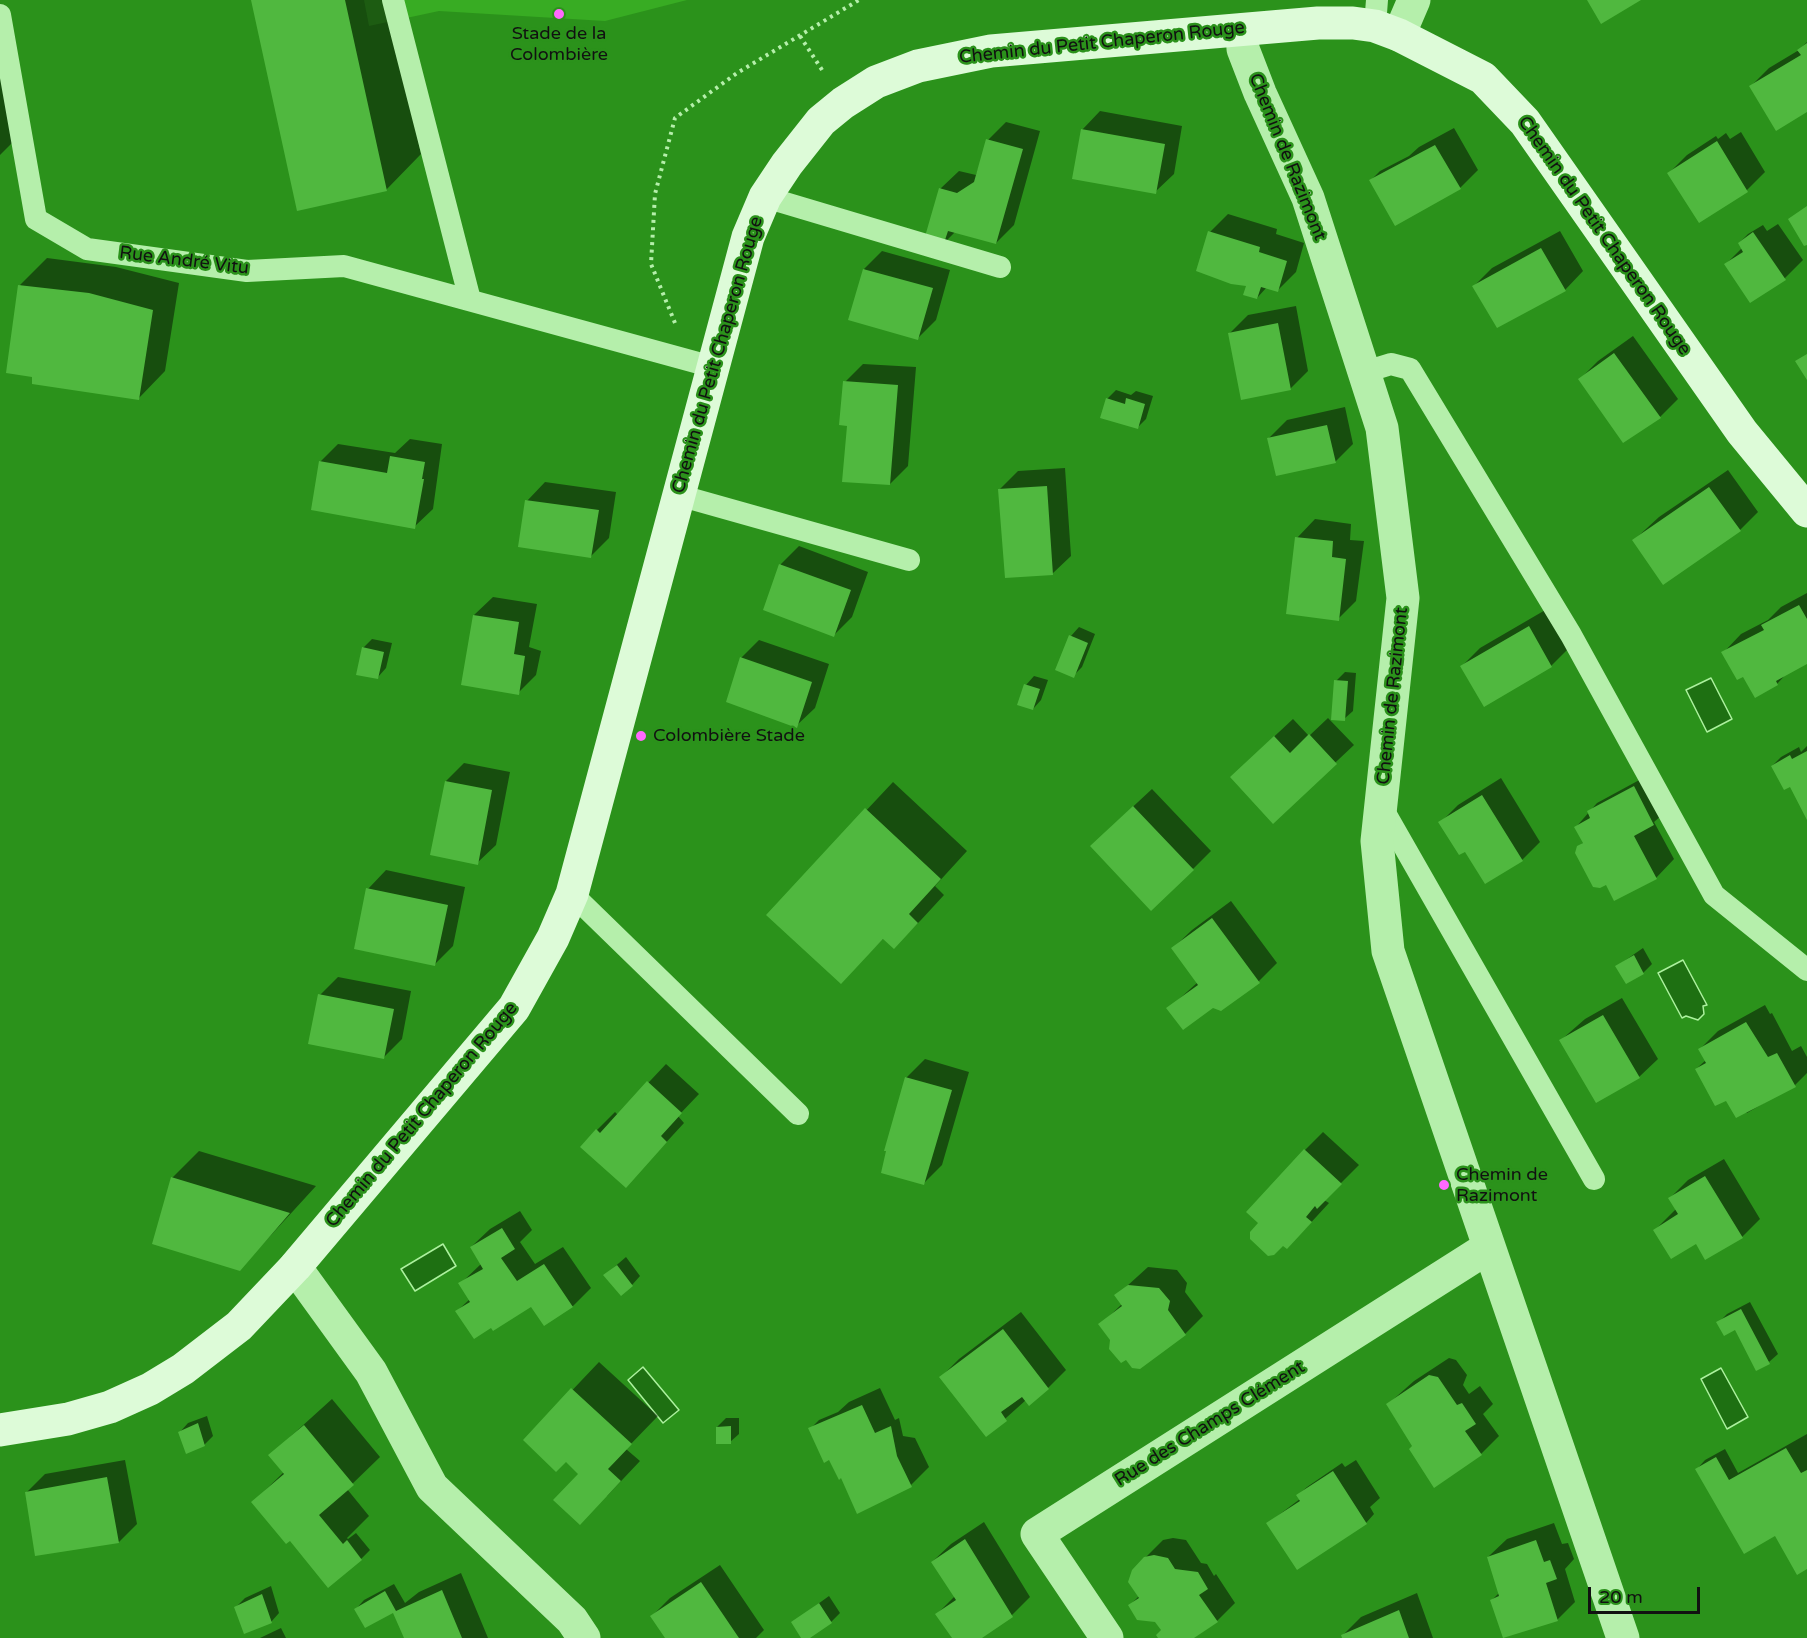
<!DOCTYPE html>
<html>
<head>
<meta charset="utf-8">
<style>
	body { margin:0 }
	#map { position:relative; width:1807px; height:1638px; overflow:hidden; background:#2b921b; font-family:"Varela Round",sans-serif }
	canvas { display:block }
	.scale { position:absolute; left:1588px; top:1587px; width:112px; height:27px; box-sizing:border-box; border:3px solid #111; border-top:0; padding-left:8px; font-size:18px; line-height:21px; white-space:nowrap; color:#111; -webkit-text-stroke:4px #2b921b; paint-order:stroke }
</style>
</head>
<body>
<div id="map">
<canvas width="1807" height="1638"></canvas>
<div class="scale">20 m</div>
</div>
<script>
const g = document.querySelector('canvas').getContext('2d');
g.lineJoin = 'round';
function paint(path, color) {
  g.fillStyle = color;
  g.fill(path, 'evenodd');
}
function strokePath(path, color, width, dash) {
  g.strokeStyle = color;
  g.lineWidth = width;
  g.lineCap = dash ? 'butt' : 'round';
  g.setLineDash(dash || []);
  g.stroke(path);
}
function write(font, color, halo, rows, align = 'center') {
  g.font = font + ' "Varela Round",sans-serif';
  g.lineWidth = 5;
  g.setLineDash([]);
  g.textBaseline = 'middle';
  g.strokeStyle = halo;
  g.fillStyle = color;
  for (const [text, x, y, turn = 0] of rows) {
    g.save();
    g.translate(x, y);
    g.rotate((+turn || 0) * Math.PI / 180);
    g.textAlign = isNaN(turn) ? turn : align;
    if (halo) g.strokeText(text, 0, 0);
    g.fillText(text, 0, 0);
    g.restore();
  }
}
paint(new Path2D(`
	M364 0H687L605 21 439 11 369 26Z`), '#38ac23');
const water = new Path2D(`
	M1711 678 1732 719 1707 732 1686 690Z
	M1683 960 1707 1005 1703 1006 1704 1014 1698 1020 1686 1016 1682 1018 1658 973Z
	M443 1244 456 1266 415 1291 401 1269Z
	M643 1367 679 1410 663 1423 628 1380Z
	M1721 1368 1748 1417 1727 1429 1701 1379Z`);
paint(water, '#1e7012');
strokePath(water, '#acf19e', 1.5);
paint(new Path2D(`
	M252 0H388L421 154 386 190Z
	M1807 42V111L1751 86 1769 68 1799 50Z
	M0 46 24 131 0 155Z
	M1100 111 1182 126 1174 174 1155 192 1082 130Z
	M1006 122 1040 131 1014 225 996 243 955 232 943 244 940 189 959 171 976 175 988 140Z
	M1454 128 1478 170 1460 188 1371 180 1380 171 1409 156 1419 147Z
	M1741 132 1765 172 1747 190 1699 221 1669 173 1687 155 1716 136 1718 139 1726 133 1730 139Z
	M1228 214 1277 229 1276 234 1304 243 1296 272 1278 290 1267 287 1257 298 1210 232Z
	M1778 224 1803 260 1785 278 1751 301 1726 264 1742 248 1739 243 1748 234 1763 225 1767 231Z
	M1560 231 1583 271 1565 290 1474 286 1492 268Z
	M882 251 950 270 936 320 918 338 864 269Z
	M47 258 116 267 179 283 165 371 138 399 20 285Z
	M1296 306 1308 371 1290 389 1230 333 1248 315Z
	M1633 336 1678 399 1660 417 1580 379 1598 361Z
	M863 364 916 367 908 466 890 484 849 424 845 382Z
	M1116 390 1131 395 1136 391 1153 396 1146 419 1138 427 1107 399Z
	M1345 407 1353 444 1335 462 1269 438 1287 420Z
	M410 439 442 444 433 509 414 527 320 462 338 444 395 453Z
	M1065 468 1071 556 1052 574 1000 489 1018 471Z
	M1728 470 1758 512 1740 530 1663 582 1634 540 1659 517Z
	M545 482 616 492 609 538 591 556 527 501Z
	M1315 519 1351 524 1350 540 1364 541 1356 601 1338 619 1297 538Z
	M799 546 868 572 852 617 834 635 765 609 781 564Z
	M1807 593V662L1788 672 1777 684 1744 675 1723 653 1741 634 1768 620 1781 607Z
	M493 597 537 604 529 647 541 651 536 675 518 693 474 615Z
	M1547 609 1569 648 1551 666H1462L1480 648Z
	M1079 627 1095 634 1082 667 1073 676 1071 636Z
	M372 639 392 643 386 668 378 677 363 648Z
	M759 640 829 664 815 708 796 726 741 658Z
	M1345 672 1356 673 1353 711 1344 719 1336 681Z
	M1034 676 1048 680 1041 700 1033 709 1026 685Z
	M1328 718 1354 745 1273 821 1250 759 1293 719 1309 736Z
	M1807 746V816L1790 784 1772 766 1781 757 1799 747 1801 752Z
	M464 763 510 772 496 845 477 863 446 781Z
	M1501 778 1540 842 1522 860 1440 823 1458 805Z
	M1643 778 1662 815 1654 822 1674 859 1656 878 1606 883 1578 847 1584 842 1576 827 1597 803Z
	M893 782 967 851 935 886 944 895 921 920 894 947 884 938 841 982 768 915Z
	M1152 789 1211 851 1193 869 1110 828Z
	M386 870 465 887 453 946 435 964 368 889Z
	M1231 901 1277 963 1259 981 1213 1006 1168 1009 1198 982 1173 948 1192 930Z
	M1643 948 1652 964 1643 973 1617 966Z
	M338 977 411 991 402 1039 384 1057 320 995Z
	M1622 998 1658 1059 1639 1077 1561 1040 1585 1019Z
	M1765 1005 1770 1014 1772 1013 1792 1051 1801 1046 1807 1057V1073L1795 1085 1747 1113 1696 1069 1706 1060 1700 1049 1718 1031Z
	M925 1059 969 1072 942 1165 924 1183 906 1078Z
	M666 1064 699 1094 678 1116 684 1123 626 1186 597 1130 615 1112 618 1115Z
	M1323 1132 1359 1165 1324 1200 1329 1203 1305 1229 1260 1223 1305 1150Z
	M199 1151 316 1186 240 1269 172 1178Z
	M1724 1159 1760 1219 1742 1237 1696 1242 1655 1230 1676 1209 1670 1198 1688 1180Z
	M520 1211 532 1230 520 1242 535 1264 563 1247 591 1288 573 1306 544 1324 532 1304 457 1311 470 1299 460 1284 481 1264 471 1247 490 1229Z
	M626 1257 640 1276 632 1285 605 1275Z
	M1148 1267 1177 1270 1187 1283 1185 1292 1203 1316 1185 1334 1112 1340 1100 1325 1122 1304 1116 1296Z
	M1750 1302 1778 1354 1769 1362 1735 1328 1718 1323 1727 1314Z
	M1021 1312 1066 1370 1048 1388 1026 1400 987 1435 941 1377 959 1359Z
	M1449 1358 1456 1360 1467 1375 1463 1385 1469 1394 1480 1386 1493 1404 1483 1414 1499 1436 1481 1454 1413 1446 1387 1405 1414 1381Z
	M599 1362 658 1416 626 1449 640 1461 607 1496 567 1460 525 1440Z
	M880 1388 895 1420 899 1418 903 1436 915 1438 929 1467 911 1485 842 1476 810 1429 819 1420 838 1412 849 1402Z
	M332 1399 380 1457 347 1489 369 1516 347 1538 348 1539 356 1533 370 1550 361 1559 290 1539 253 1502 284 1472 290 1437Z
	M207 1416 213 1436 204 1445 180 1432 188 1423Z
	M726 1418H739V1434L730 1442 717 1427Z
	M1807 1434V1568L1776 1534 1697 1469 1705 1460 1725 1449 1738 1473Z
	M125 1460 137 1524 119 1542 27 1492 45 1474Z
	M1356 1460 1380 1498 1370 1507 1374 1514 1366 1523H1268L1300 1499 1298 1495 1307 1487 1342 1463 1345 1467Z
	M984 1522 1030 1597 1012 1615 979 1638H953L937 1614 955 1596 932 1562 951 1544Z
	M1554 1523 1562 1544 1568 1543 1574 1559 1565 1569 1575 1602 1557 1620 1492 1600 1500 1592 1488 1557 1507 1539Z
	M1173 1538 1186 1540 1201 1563 1207 1564 1214 1576 1216 1574 1235 1603 1217 1621 1191 1638H1160L1163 1630 1155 1619 1130 1605 1139 1596 1145 1558 1163 1540Z
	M720 1565 764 1630 756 1638H667L652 1616 670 1598Z
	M461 1573 488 1638H405L394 1611 356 1609 364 1600 394 1584 405 1603 419 1592Z
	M271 1586 279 1613 271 1622 236 1607 245 1598Z
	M1417 1593 1433 1638H1344L1343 1635 1361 1617Z
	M829 1596 840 1613 831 1622 807 1638H803L793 1622Z
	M281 1628 286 1638H260Z`), '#0007');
paint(new Path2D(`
	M251 0H345L387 191 297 211Z
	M1587 0H1641L1601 24Z
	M1807 43V112L1776 131 1749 86 1801 55 1797 50Z
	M1081 129 1165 144 1156 194 1072 179Z
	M986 139 1023 149 996 244 948 231 943 246 924 240 939 188 957 193 974 182Z
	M1717 141 1748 192 1699 223 1667 173Z
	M1435 145 1461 189 1395 226 1369 180Z
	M1807 206V245L1804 246 1788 219Z
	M1208 231 1260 247 1259 252 1287 261 1278 292 1261 287 1257 299 1243 295 1246 286 1231 284 1196 271Z
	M1753 232 1786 280 1750 303 1724 264 1743 252 1738 243Z
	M1541 248 1566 291 1497 328 1472 286Z
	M863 269 933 288 918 340 848 320Z
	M18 285 89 293 153 310 139 400 32 384V377L6 373Z
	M1278 323 1291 390 1241 400 1228 333Z
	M1614 353 1661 418 1623 443 1578 379Z
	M1807 354V380L1795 361Z
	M843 381 898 385 890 485 842 482 847 426 839 425Z
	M1106 398 1125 404 1126 398 1145 404 1138 429 1100 418Z
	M1327 425 1336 463 1276 476 1267 438Z
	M390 456 425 462 422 479H424L415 529 311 510 319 461 387 473Z
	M1047 486 1053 575 1005 578 998 489Z
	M1709 487 1741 531 1663 585 1632 540Z
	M525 500 599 510 591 558 518 547Z
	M1295 537 1333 541 1332 557 1346 559 1339 621 1286 614Z
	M779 564 851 590 834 637 763 610Z
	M1799 605 1807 619V664L1776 681 1778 685 1755 698 1743 677 1737 680 1721 652 1764 630 1761 625Z
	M473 615 519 622 514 654 525 656 519 695 461 685Z
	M1529 626 1552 667 1484 707 1460 666Z
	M1069 635 1088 643 1074 678 1055 670Z
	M362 647 384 652 378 679 356 675Z
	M740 657 812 682 797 728 726 702Z
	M1334 680 1348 681 1345 721 1331 720Z
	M1024 684 1040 689 1033 710 1017 705Z
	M1309 734 1337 764 1273 824 1230 777 1274 736 1290 753Z
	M1807 751V820L1790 787 1784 790 1771 766 1790 755 1792 759Z
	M445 781 492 790 478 865 430 855Z
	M1634 786 1654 825 1634 836 1657 879 1614 901 1606 885 1600 888 1593 887 1575 853 1577 846 1583 843 1574 827 1590 818 1587 811Z
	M1482 795 1523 861 1485 884 1465 852 1459 855 1438 822Z
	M1133 806 1194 870 1151 911 1090 846Z
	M865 808 941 879 909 914 918 923 894 949 883 939 841 984 766 915Z
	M366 888 448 905 435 966 354 949Z
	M1212 918 1260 983 1221 1011 1213 1008 1183 1030 1166 1008 1198 985 1171 948Z
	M1634 955 1644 974 1626 984 1615 966Z
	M318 994 394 1009 384 1059 308 1044Z
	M1603 1015 1640 1078 1596 1103 1559 1040Z
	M1746 1022 1768 1057 1777 1053 1796 1087 1736 1118 1726 1101 1715 1106 1695 1069 1706 1063 1698 1049Z
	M905 1077 952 1090 924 1185 881 1173 886 1151H884Z
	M647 1081 682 1113 661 1136 667 1142 626 1188 580 1147 596 1129 600 1133Z
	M1304 1149 1342 1184 1317 1209 1315 1206 1306 1217 1312 1222 1287 1249 1283 1246 1274 1255 1268 1256 1250 1239V1232L1258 1223 1246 1212Z
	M1705 1176 1743 1238 1705 1260 1696 1244 1671 1259 1653 1230 1678 1214 1668 1198Z
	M171 1177 290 1213 240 1271 152 1244Z
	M502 1228 515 1249 501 1258 517 1281 544 1264 573 1307 544 1326 531 1307 493 1331 491 1328 474 1339 455 1311 470 1302 458 1283 483 1269 470 1247Z
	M617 1265 633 1286 621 1296 603 1275Z
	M1128 1285 1159 1288 1170 1301 1168 1310 1186 1335 1140 1369 1132 1368 1126 1360 1121 1363 1109 1349 1110 1340 1098 1324 1122 1306 1114 1295Z
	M1741 1309 1770 1364 1756 1371 1735 1330 1724 1336 1716 1322Z
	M1003 1329 1049 1389 1029 1406 1022 1397 1001 1412 1007 1421 986 1437 939 1377Z
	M1429 1375 1438 1377 1457 1405 1462 1403 1476 1424 1465 1431 1482 1455 1434 1488 1409 1449 1412 1446 1386 1404Z
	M571 1388 632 1444 608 1469 621 1481 580 1525 553 1500 578 1474 566 1462 556 1472 523 1440Z
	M862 1405 875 1433 891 1426 897 1456 912 1487 857 1514 841 1478 839 1480 829 1460 824 1463 808 1428Z
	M198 1423 205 1446 186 1454 178 1432Z
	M304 1425 354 1485 319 1515 343 1544 347 1540 362 1560 328 1588 290 1541 286 1544 251 1502 284 1474 268 1455Z
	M731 1426V1444H716V1427Z
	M1786 1448 1801 1473 1807 1470V1569L1797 1575 1775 1536 1744 1554 1695 1469 1716 1457 1729 1480Z
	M1333 1471 1367 1524 1297 1570 1266 1523 1300 1501 1296 1495Z
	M107 1477 119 1543 35 1556 25 1492Z
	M965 1539 1013 1617 982 1638H952L935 1614 956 1600 931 1562Z
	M1536 1540 1544 1562 1550 1560 1557 1579 1546 1583 1558 1621 1503 1638 1490 1600 1499 1596 1487 1557Z
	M1154 1555 1168 1558 1175 1569 1198 1572 1208 1589 1199 1595 1218 1622 1194 1638H1158L1156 1635 1161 1630 1155 1622 1137 1620 1128 1605 1139 1598 1128 1582 1132 1570 1144 1557Z
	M701 1582 739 1638H665L650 1616Z
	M442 1590 462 1638H404L393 1613 365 1628 354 1609 385 1591 396 1611Z
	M262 1594 272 1623 244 1634 234 1607Z
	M819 1603 832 1623 810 1638H801L791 1622Z
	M1399 1610 1409 1638H1342L1341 1635Z`), '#50b83f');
strokePath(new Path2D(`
	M800 36 824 73
	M675 323 651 264 655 194 675 118 737 73 859 0`), '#b5efab', 4, [3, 4.5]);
strokePath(new Path2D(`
	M393 0 470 300
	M0 15 36 219 87 249 247 271 344 266 713 367
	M1375 26 1377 0
	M765 197 1000 267
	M1365 372 1391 364 1410 369 1571 635 1714 895 1807 970
	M678 495 909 560
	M1381 806 1594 1179
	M572 894 798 1114`), '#b5efab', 22);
strokePath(new Path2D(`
	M1242 30 1243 49 1260 93 1308 198 1382 428 1403 598 1377 841 1388 951 1623 1638
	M1399 35 1414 0
	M295 1267 371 1372 432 1487 572 1620 584 1638
	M1107 1638 1037 1534 1489 1247`), '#b5efab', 33);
strokePath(new Path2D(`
	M0 1430 68 1419 110 1407 150 1389 183 1369 239 1326 295 1267 514 1008 553 938 572 894 748 237 765 197 787 164 821 121 843 103 876 82 918 66 991 51 1318 23H1353L1375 26 1399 35 1483 78 1525 122 1742 432 1807 511`), '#ddfbd8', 33);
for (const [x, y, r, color] of [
	[559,14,6,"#ff69fd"],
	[641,736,6,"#ff69fd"],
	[1444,1185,6,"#ff69fd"]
]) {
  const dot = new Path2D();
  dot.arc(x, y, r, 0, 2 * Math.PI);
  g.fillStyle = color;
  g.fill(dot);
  strokePath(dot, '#2b921b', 2);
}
write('18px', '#111', '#2b921b', [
	["Stade de la",559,34,"center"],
	["Colombière",559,55,"center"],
	["Colombière Stade",653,736],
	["Chemin de",1456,1175],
	["Razimont",1456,1196]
], 'left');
write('18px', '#111', '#2b921b', [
	["Chemin du Petit Chaperon Rouge",1102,43,-6],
	["Chemin de Razimont",1287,157,68],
	["Chemin du Petit Chaperon Rouge",1604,236,55],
	["Rue André Vitu",184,261,7],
	["Chemin du Petit Chaperon Rouge",718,355,-74],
	["Chemin de Razimont",1393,696,-84],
	["Chemin du Petit Chaperon Rouge",422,1115,-50],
	["Rue des Champs Clément",1210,1424,-32]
]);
</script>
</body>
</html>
